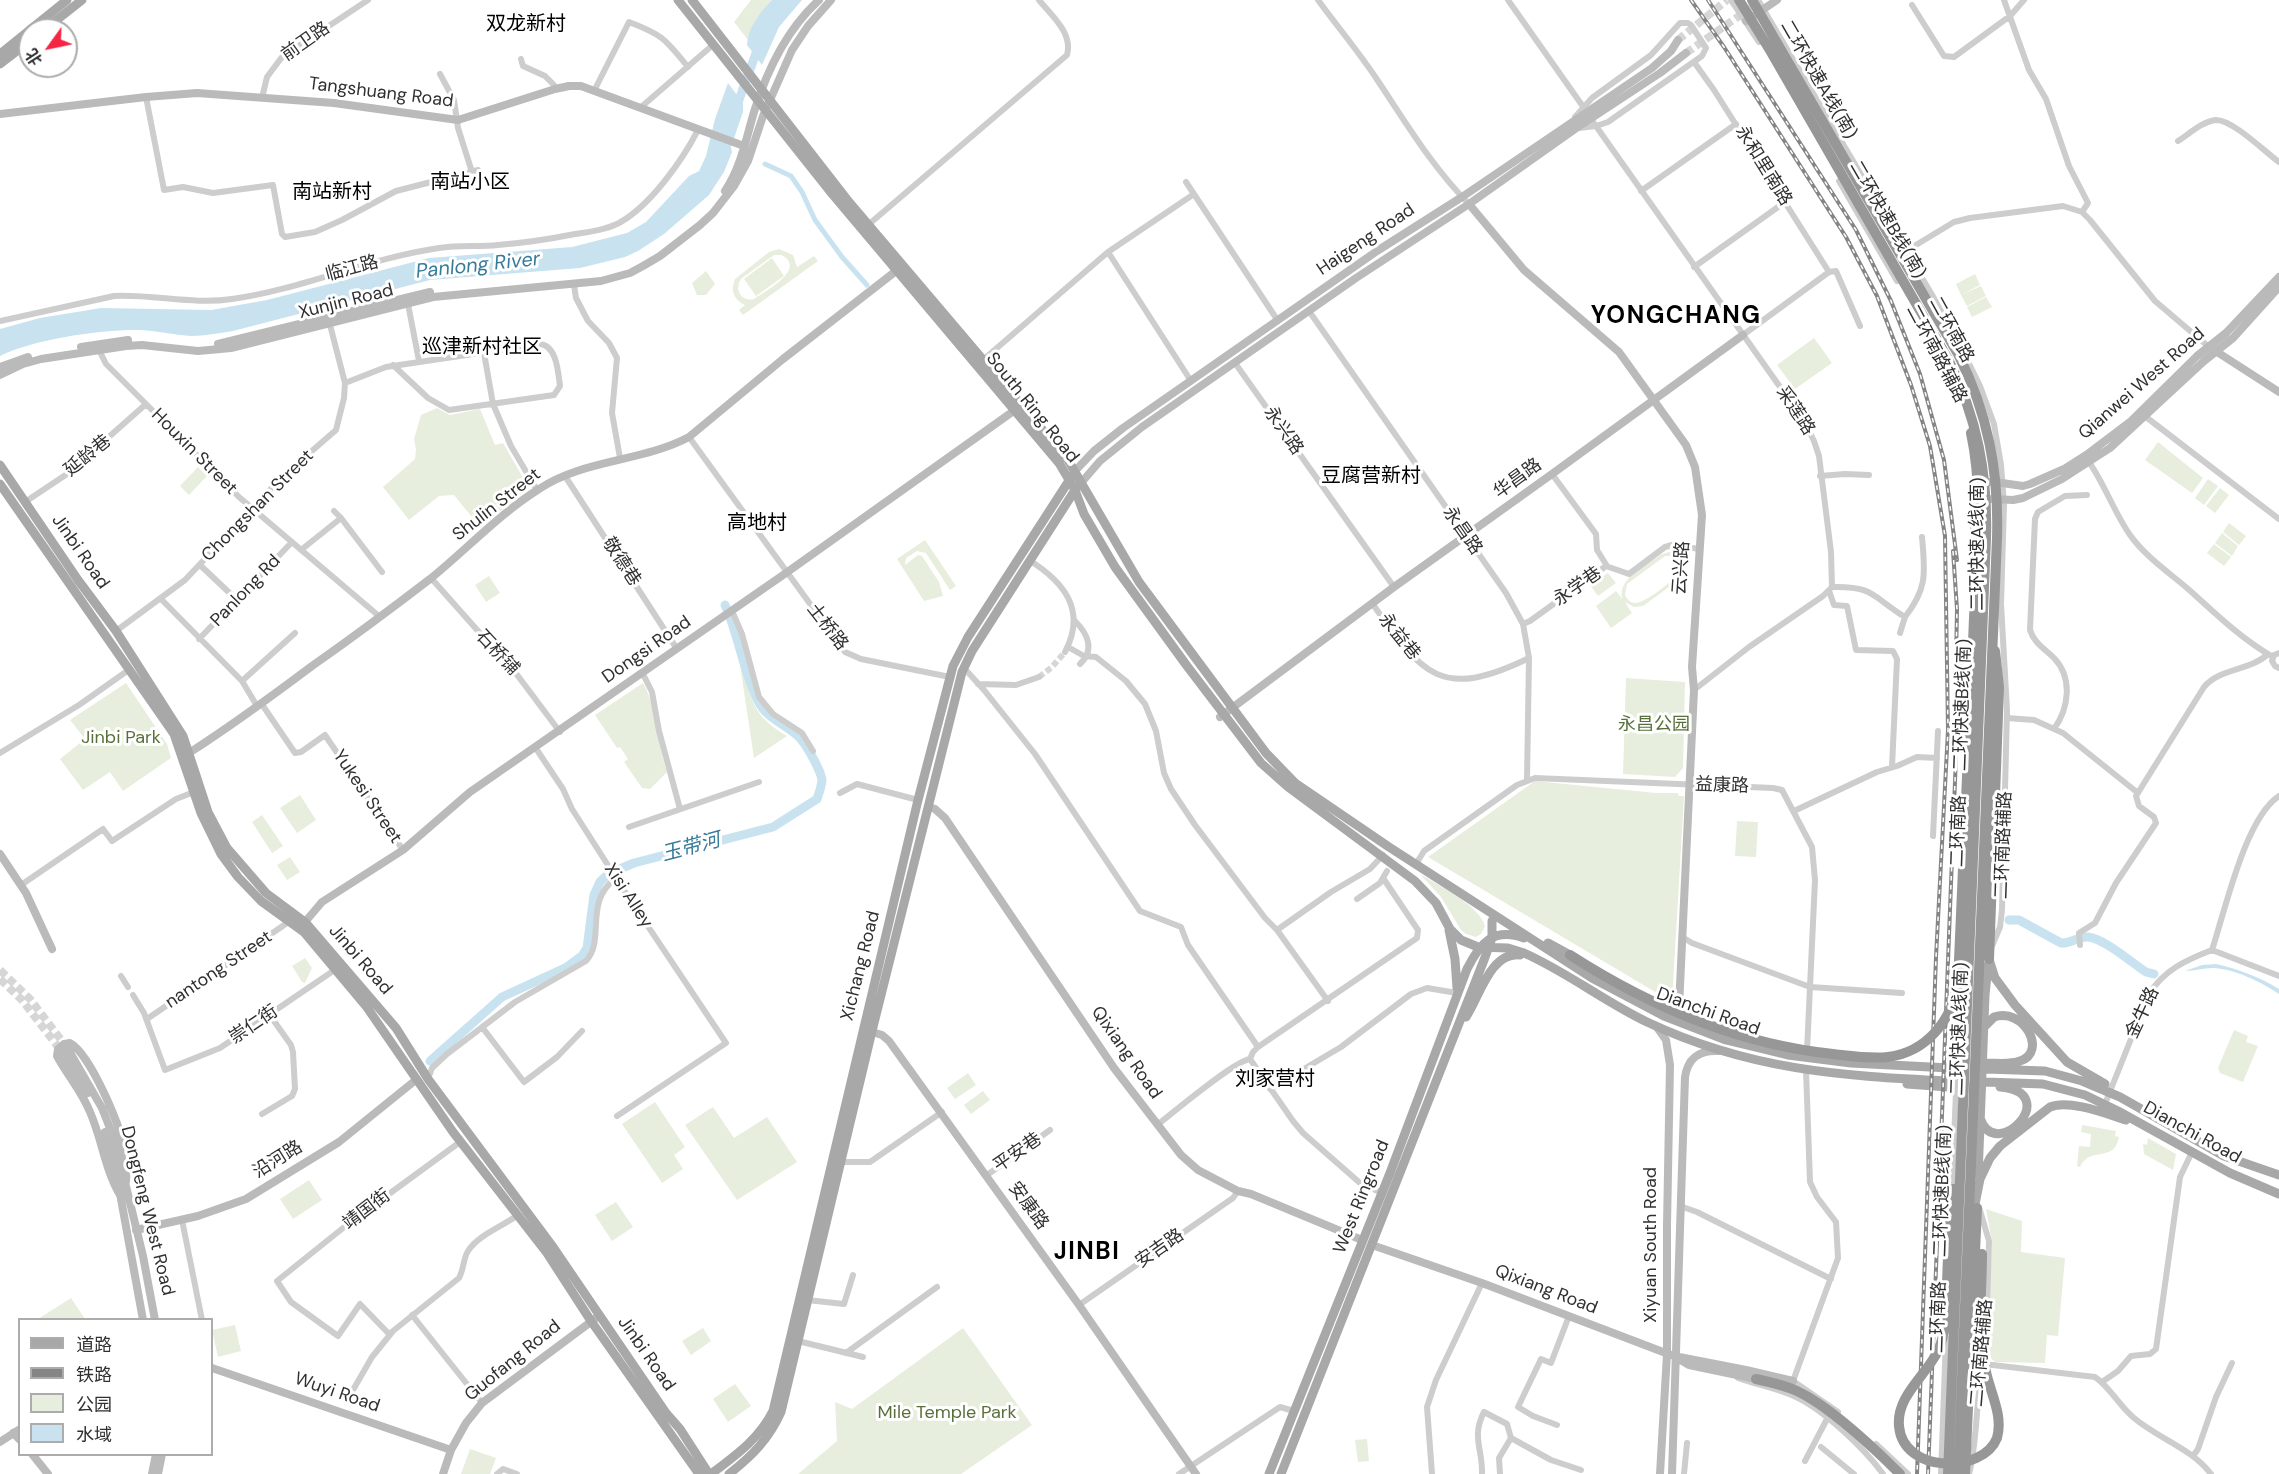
<!DOCTYPE html>
<html>
<head>
<meta charset="utf-8">
<style>
	body { margin:0 }
	#map { position:relative; width:2279px; height:1474px; overflow:hidden; background:#fff; font-family:"DM Sans","Noto Sans SC",sans-serif }
	canvas { display:block }
	.legend { position:absolute; left:18px; top:1318px; width:195px; height:138px; box-sizing:border-box; background:#fff; border:2px solid #acacac; margin:0; padding:8px 10px; list-style:none; font-size:18px; color:#303030 }
	.legend li { display:flex; align-items:center; gap:12px; height:30px }
	.legend b { width:30px; border:2px solid #acacac }
	.north { position:absolute; left:18px; top:18px; width:60px; height:60px; box-sizing:border-box; background:#fff; border:2px solid #acacac; border-radius:50%; rotate:237deg; font-size:16px; font-weight:700; line-height:24px; text-align:center; color:#303030 }
	.north::after { content:''; display:block; margin:auto; width:21px; height:27px; background:#f42644; clip-path:polygon(50% 0,100% 100%,50% 72%,0 100%) }
</style>
</head>
<body>
<div id="map">
<canvas width="2279" height="1474"></canvas>
<ul class="legend">
<li><b style="height:8px;background:#a8a8a8"></b>道路</li>
<li><b style="height:8px;background:#858585"></b>铁路</li>
<li><b style="height:16px;background:#e8eedd"></b>公园</li>
<li><b style="height:16px;background:#c8e3ef"></b>水域</li>
</ul>
<div class="north">北</div>
</div>
<script>
const g = document.querySelector('canvas').getContext('2d');
g.lineJoin = 'round';
function paint(path, color) {
  g.fillStyle = color;
  g.fill(path, 'evenodd');
}
function strokePath(path, color, width, dash) {
  g.strokeStyle = color;
  g.lineWidth = width;
  g.lineCap = dash ? 'butt' : 'round';
  g.setLineDash(dash || []);
  g.stroke(path);
}
function write(font, color, halo, rows, align = 'center') {
  g.font = font + ' "DM Sans","Noto Sans SC",sans-serif';
  g.lineWidth = 6;
  g.setLineDash([]);
  g.textBaseline = 'middle';
  g.strokeStyle = halo;
  g.fillStyle = color;
  for (const [text, x, y, turn = 0] of rows) {
    g.save();
    g.translate(x, y);
    g.rotate((+turn || 0) * Math.PI / 180);
    g.textAlign = isNaN(turn) ? turn : align;
    if (halo) g.strokeText(text, 0, 0);
    g.fillText(text, 0, 0);
    g.restore();
  }
}
paint(new Path2D(`
	M751 0H772L756 19 748 40 734 22Z
	M779 249 793 255 797 267 814 256 818 261 743 315 739 310 745 305C734 300 730 291 735 279L769 252ZM774 255C779 255 783 254 787 259 800 273 764 292 754 299 746 301 740 297 738 289L739 282 742 278Z
	M772 258 784 276 756 296 744 279Z
	M706 271 715 284 706 295H697L692 283Z
	M1975 274 1980 285 1961 295 1956 284Z
	M1981 286 1986 296 1967 306 1961 295Z
	M1986 297 1992 307 1972 317 1967 307Z
	M1814 338 1832 363 1795 389 1777 365Z
	M437 408 450 415 480 409 495 445 503 443 529 488 480 527 454 495 439 496 409 520 383 487 415 459 416 450 414 439 421 415Z
	M2158 442 2203 478 2192 493 2145 460Z
	M198 467 207 476 189 495 180 486Z
	M2208 479 2218 486 2204 505 2195 498Z
	M2220 488 2229 495 2215 513 2206 506Z
	M2229 523 2246 536 2239 545 2223 532Z
	M2222 533 2238 546 2232 556 2215 543Z
	M925 540 956 586 950 590 926 553 917 551 906 558 905 565 918 555 922 556 939 582 943 596 924 601 897 559Z
	M2214 544 2231 557 2224 566 2207 553Z
	M1669 552 1678 556 1683 561 1684 571 1680 579 1643 606 1634 607 1625 602 1632 613 1611 628 1596 606 1616 591 1622 599C1618 577 1647 565 1662 554ZM1665 556H1671L1679 561 1681 570C1677 578 1644 604 1635 603 1630 603 1627 599 1625 595L1627 584Z
	M1608 573 1616 583 1598 596 1590 585Z
	M489 576 500 593 486 602 475 585Z
	M740 665H742C752 702 752 715 787 736L754 758Z
	M1626 678 1685 682 1683 768 1675 777 1623 774Z
	M126 683 167 744 171 758 123 791 110 772 83 790 60 759 85 739 70 720Z
	M643 683C658 709 657 743 667 772L650 789 642 788 624 762 628 759 620 747 617 748 595 715Z
	M1535 781 1656 793H1678L1679 796H1684L1672 1002 1428 857Z
	M300 795 316 820 297 833 280 808Z
	M262 815 283 846 272 853 252 822Z
	M1737 821 1758 822 1756 857 1735 856Z
	M290 857 300 872 287 880 277 865Z
	M1420 874C1439 886 1479 905 1485 926L1481 934 1476 937 1466 934 1461 930 1441 897Z
	M305 958 312 968 305 983 302 982 292 966Z
	M2234 1030 2248 1036 2246 1042 2258 1046 2243 1082 2220 1073 2218 1068Z
	M968 1073 976 1085 955 1099 947 1088Z
	M983 1091 990 1100 971 1114 964 1105Z
	M655 1102 685 1147 674 1155 683 1169 662 1183 622 1124Z
	M713 1107 734 1138 767 1117 797 1162 737 1200 685 1125Z
	M2082 1125 2116 1131 2115 1136 2119 1137C2114 1164 2090 1145 2080 1167L2077 1166 2079 1146 2090 1147 2091 1134 2081 1132Z
	M2148 1138 2176 1154 2173 1170 2144 1154 2143 1144 2147 1145Z
	M309 1180 322 1200 293 1219 280 1199Z
	M616 1202 633 1227 612 1241 595 1215Z
	M1986 1209 2022 1221 2021 1252 2065 1258 2058 1336 2047 1335 2045 1363 1995 1362 1987 1354 1992 1242Z
	M71 1298 85 1319H38Z
	M235 1325 241 1351 218 1357 212 1330Z
	M703 1328 711 1341 691 1355 682 1341Z
	M963 1328 1032 1425 961 1474H798L837 1441 835 1402 852 1409Z
	M735 1384 751 1406 728 1422 713 1399Z
	M1367 1439 1369 1461 1358 1462 1355 1440Z
	M470 1449 496 1458 490 1474H461Z`), '#e8eedd');
paint(new Path2D(`
	M772 0H802L779 27 762 65 747 45C748 27 760 12 772 0Z
	M728 83 743 103V112L731 147 732 152 724 172 709 195 664 234 638 251 625 257 580 268 430 280 233 331C219 333 205 336 191 336 174 335 158 331 141 330 104 329 33 339 0 356V329L40 318 101 308 211 310 267 300 429 258 572 247 627 233 646 222 689 176 699 171 706 156 715 119Z
	M2216 964C2238 969 2260 977 2279 989V994C2261 982 2235 969 2213 968 2203 968 2195 971 2185 971L2202 965Z`), '#c8e3ef');
strokePath(new Path2D(`
	M765 164 791 176 802 192 815 220 842 257 867 285`), '#c8e3ef', 5);
strokePath(new Path2D(`
	M736 108 759 45
	M2009 920H2019L2061 943C2070 944 2079 936 2088 937 2105 939 2132 963 2146 972L2154 974
	M430 1061 502 997 567 967 582 956 587 948 594 895 600 882 608 874 634 863 773 827 817 799C819 794 821 787 822 781 822 772 806 744 799 737 785 724 767 719 758 701 743 671 739 636 725 605`), '#c8e3ef', 9);
strokePath(new Path2D(`
	M1039 677 1052 667 1065 652`), '#d6d6d6', 6, [6, 3]);
strokePath(new Path2D(`
	M1678 40 1727 0
	M1686 53 1762 0
	M0 970 30 999 68 1049
	M0 979 22 1000 62 1052`), '#d6d6d6', 8, [8, 4]);
strokePath(new Path2D(`
	M1950 1062H1966
	M1950 1087H1986`), '#d6d6d6', 9, [9, 4.5]);
strokePath(new Path2D(`
	M1318 0C1337 26 1358 51 1376 78 1405 121 1432 167 1469 204
	M1508 0 1584 108
	M1731 0 1759 42
	M1758 0 1951 327 1980 386 1994 424 2001 465 2004 504 2001 604 2007 710 2002 910 2000 927 1992 946
	M2004 0 2029 70 2046 99 2069 166 2088 203 2082 212
	M1912 5 1944 56 1954 57 2010 16 2024 0
	M521 59 523 66 545 76 554 85 555 89
	M1694 62 1714 90 1829 272
	M440 74 454 100 458 128 472 172
	M594 91 629 22C663 35 665 39 688 67
	M146 97 164 190 183 187 213 193 273 185 282 234 285 237 315 232 342 220 396 191 478 170
	M262 98 267 77 282 57 368 0
	M640 108 714 44
	M1575 117 1592 98 1651 55 1680 23H1688L1691 25 1706 48 1702 56 1608 122 1596 126 1579 128
	M1591 119 1804 421 1814 441 1819 456 1831 552 1832 587 1823 596 1749 647 1694 690
	M2178 141C2189 134 2203 121 2216 120 2233 120 2265 152 2279 162
	M1839 181 1897 281
	M1186 182 1278 321
	M1641 191 1736 124
	M868 225 1067 55C1073 33 1052 16 1039 0
	M1906 251 1954 222 1970 218 2063 206 2082 212 2090 220 2155 301 2209 347
	M1108 252 1191 381
	M1694 267 1785 202
	M574 285 576 298 588 321 609 343 617 358 612 413 620 458
	M408 304 419 361
	M1309 311 1506 593 1523 624 1529 658 1527 779
	M0 321 114 296C154 294 193 305 232 299 303 289 369 258 439 248 459 245 479 247 498 245 524 243 550 239 575 234 589 232 605 230 619 223 650 206 682 161 698 130
	M1743 335 1829 272 1836 271 1860 326
	M99 350 106 364 239 497 380 617
	M484 353 493 404 511 446 537 490
	M983 360 1108 252 1194 194
	M1235 363 1394 587
	M345 383 386 367 540 344C557 346 558 372 560 386L554 395 449 410 428 398 393 365
	M2146 417 2279 519
	M689 437 845 652 861 659 950 677
	M2089 462C2105 485 2114 512 2130 535 2144 555 2168 572 2187 588 2214 612 2241 639 2273 657
	M1552 474 1596 534 1597 550 1607 566
	M565 476 677 649
	M1820 476 1845 474 1869 475
	M1972 480 1973 530
	M25 502 67 474 146 404
	M341 518 382 572
	M301 550 341 518 334 511
	M1029 560C1064 582 1087 610 1065 652
	M200 565 237 600
	M431 578 518 676 560 732
	M1832 587C1875 586 1872 597 1905 617 1928 588 1925 572 1922 537
	M1829 591 1834 605 1847 606 1856 650 1893 651 1897 659 1892 767
	M161 599 242 681 257 706
	M1372 603C1422 675 1441 701 1529 658
	M732 611 742 634 759 697 773 714 802 733 813 751
	M1523 624 1530 621 1606 566 1629 574 1665 547 1672 545 1700 549
	M116 631 185 580 283 476 336 430 344 398 345 383 329 321
	M1900 633 1905 617
	M199 639 292 542
	M1068 647 1084 656 1096 657 1126 681 1145 704 1156 731 1164 773 1171 789 1195 825 1265 918 1277 930 1328 1001
	M2279 653 2274 655 2272 661 2275 666 2279 668
	M964 668 984 690 1035 754 1140 911 1181 927 1188 945 1258 1047
	M642 672 652 692 659 731 680 809
	M242 681 295 633
	M978 684 1016 685 1039 677
	M261 703 295 753 301 752 325 735 403 850
	M2007 718 2034 720 2063 733 2138 793
	M2054 729C2069 708 2073 678 2054 658 2045 649 2034 643 2030 630L2035 519 2038 512 2065 496 2087 495
	M535 747 563 789 572 809 627 895 726 1043 617 1116
	M0 753 79 705 130 669
	M840 793 857 784 918 800
	M1794 811 1877 772 1897 766 1917 757 1937 758
	M629 827 759 782
	M1933 836 1938 731
	M1416 864 1424 851 1517 785 1535 778 1773 788 1782 790 1812 847 1815 880 1807 1051
	M21 885 103 829 112 841 176 799 194 792
	M1357 899 1380 883 1387 871
	M1277 930 1331 892 1370 869 1383 855
	M1682 937 1692 943 1810 987 1902 993
	M2080 945 2079 933 2095 923 2116 883 2156 823 2154 817 2139 806 2136 796 2204 687C2220 668 2250 671 2268 654
	M2212 950C2225 911 2245 818 2279 796
	M121 976 128 987
	M133 995 144 1013 165 1070 220 1048 336 969
	M147 1019 290 921
	M482 1027 524 1082 557 1057 582 1031
	M1250 1059 1253 1052 1258 1047 1417 938 1418 930 1383 878
	M1250 1059 1293 1121 1303 1133 1360 1183 1382 1193
	M1806 1070 1810 1182 1817 1197 1836 1222 1838 1258 1793 1381 1838 1412
	M428 1079 432 1068 447 1054 515 1002 586 961C606 940 583 902 616 878
	M1270 1089 1341 1047 1411 994 1427 988 1457 993
	M2105 1104 2149 994C2164 970 2186 960 2212 950L2279 976
	M262 1114 292 1096 295 1089 293 1052 291 1045 269 1014
	M1157 1125C1174 1112 1234 1061 1250 1059
	M841 1162H870L942 1112
	M987 1175 1050 1130
	M1952 1190 1960 993
	M1680 1206 1697 1212 1831 1279
	M1979 1207 1989 1241 1986 1340
	M182 1220 202 1320
	M807 1300 844 1304 853 1275
	M1079 1305 1233 1198 1238 1191
	M412 1315 482 1403
	M390 1335 360 1304 338 1336 291 1302 277 1281 348 1224 460 1142
	M798 1341 863 1357
	M846 1353 937 1287
	M1984 1364 2095 1377C2111 1388 2119 1406 2134 1418 2159 1439 2191 1448 2211 1474
	M1738 1378C1757 1385 1777 1388 1796 1397 1824 1410 1865 1449 1883 1474
	M2102 1382 2118 1371 2131 1356 2150 1354 2156 1349 2180 1177 2192 1152
	M353 1390 372 1357 393 1331 459 1278C464 1269 463 1259 468 1251 478 1235 503 1226 518 1215
	M1557 1425 1533 1416 1518 1407 1541 1359 1551 1363 1569 1316
	M1511 1438 1551 1460 1581 1470
	M1876 1444 1908 1474
	M1821 1447 1854 1474
	M2193 1456 2198 1449 2216 1397 2232 1363
	M1805 1461 1827 1419
	M497 1474 503 1469 517 1474
	M1179 1474 1280 1407 1294 1411
	M1432 1474 1427 1407 1436 1380 1482 1283
	M1482 1474C1483 1450 1471 1437 1484 1412L1507 1424 1511 1438 1499 1458 1500 1474
	M1684 1474 1687 1443
	M1941 1474 1946 1338
	M1969 1474C1978 1439 1975 1403 1983 1368`), '#cdcdcd', 6);
strokePath(new Path2D(`
	M1746 21 1777 0
	M0 114 146 97 197 93 334 103 458 120 555 89 569 86H581L744 146
	M725 191C741 167 746 139 754 112 767 70 786 30 819 0
	M1469 204 1524 270 1619 352 1686 445 1695 467 1702 515 1692 667 1694 690 1679 1007 1675 1017
	M218 344 430 292
	M81 347 128 340
	M2214 350 2279 392
	M0 367 28 357
	M0 375 23 364 41 359 126 346 142 345 198 351 231 348 433 297 601 281 630 273 643 266 660 256 700 225 713 213 734 186 748 161 763 116 792 50 808 26 831 0
	M1074 472 1094 451 1123 428 1377 251 1462 197 1652 68 1671 51 1678 40
	M1972 482H1995L2023 486 2030 484 2064 469 2089 453 2130 422 2197 356 2226 333 2279 277
	M1081 483 1100 461 1142 427 1356 278 1469 204 1575 129 1660 73 1686 53
	M1992 499 2013 500 2023 498 2062 479 2110 448 2204 361 2233 338 2279 287
	M1220 717 1394 587 1552 474 1743 335
	M189 753C231 726 272 696 312 666 352 638 391 609 430 579 466 550 499 514 539 489 584 459 642 462 689 437L783 359 896 271
	M929 807 935 809 945 818 1114 1068 1181 1155 1198 1170 1238 1191 1251 1194 1362 1240
	M0 854 26 893 52 949
	M305 922 322 902 403 850 470 792 786 573 1015 410
	M1656 1026 1666 1040 1670 1065 1667 1225V1354L1660 1474
	M866 1030 882 1035 889 1041 1079 1305 1196 1474
	M68 1049 102 1108 115 1141 143 1256 155 1320
	M63 1053 88 1093
	M105 1132 117 1177 143 1320
	M120 1195C105 1170 102 1139 90 1112 82 1092 68 1076 57 1056L58 1049 64 1044 70 1043C91 1054 127 1139 127 1162 128 1168 126 1175 126 1181
	M136 1230 198 1216 246 1199 339 1142 417 1079
	M1372 1245 1482 1283 1671 1355
	M212 1368 451 1450
	M1756 1379 1689 1365 1674 1356 1746 1370 1793 1381
	M13 1433 20 1440
	M0 1442 20 1429
	M32 1454 48 1474
	M152 1474 156 1454
	M158 1474 162 1454
	M443 1474 451 1450 466 1423 482 1403 596 1318
	M1672 1474 1685 1077C1688 1058 1699 1050 1718 1051`), '#bababa', 8);
strokePath(new Path2D(`
	M678 0 829 190 1059 463 1075 490 1084 514 1115 567 1187 666 1261 763 1288 787 1415 881 1436 903 1450 929 1461 940 1478 947 1508 948 1524 953C1567 972 1605 1002 1647 1022 1749 1070 1840 1076 1950 1081
	M692 0 849 202 1068 460 1139 582 1266 753 1295 783 1389 847 1592 978 1664 1016 1726 1040 1788 1055 1851 1063 1950 1068
	M44 30 82 0
	M0 54 67 0
	M0 64 30 41
	M0 465 78 580 116 631 183 736 208 812 227 848 266 893 305 922 396 1028 428 1079 553 1247 666 1413 680 1429 709 1474
	M0 484 174 734 201 813 221 854 238 877 261 901 304 932 366 1006 453 1132 547 1253 591 1321 699 1474
	M1449 930 1455 959 1457 988
	M1548 943 1570 955
	M1987 953 1995 978 2015 1005 2067 1062 2105 1084
	M1466 1017C1480 996 1490 952 1520 955
	M1984 1027 1994 1017C2024 1007 2048 1052 2020 1061 2010 1065 1997 1063 1986 1063
	M1986 1069 2045 1071 2082 1081 2120 1097 2224 1156 2279 1175
	M1986 1082 2043 1084 2085 1095 2118 1111 2230 1173 2279 1194
	M1907 1084 1948 1087
	M1980 1118C1996 1165 2064 1092 2000 1087
	M1978 1176 1985 995 1988 965
	M1973 1214 1980 1179 1990 1158 2000 1146 2050 1107C2069 1099 2107 1114 2126 1120
	M711 1474C736 1455 759 1439 773 1411L918 800 953 666 968 637 1072 476
	M729 1474C752 1456 769 1439 781 1412L872 1031 962 672 972 651 1077 487
	M1269 1474 1390 1173 1467 969C1480 943 1493 927 1524 938
	M1281 1474 1484 960 1492 938V921`), '#a8a8a8', 9);
strokePath(new Path2D(`
	M1971 433C1986 503 1974 577 1973 648
	M1989 959 1999 687 1995 651
	M1756 1379C1770 1382 1784 1385 1797 1391 1829 1406 1875 1449 1900 1474
	M1965 1474 1977 1208`), '#979797', 10);
const rail = new Path2D(`
	M1691 0 1724 47 1846 237 1877 296 1911 385 1930 446 1945 536 1948 730 1936 957 1917 1474
	M1708 0 1856 230 1891 301 1920 374 1944 460 1957 560
	M1953 551 1957 609 1956 662
	M1928 1474 1960 653`);
strokePath(rail, '#858585', 4);
strokePath(rail, '#fff', 1.5, [4.5]);
strokePath(new Path2D(`
	M1075 621C1088 634 1095 650 1080 664`), '#cdcdcd', 6);
strokePath(new Path2D(`
	M1739 0 1771 52 1948 359C1977 417 1988 474 1986 538L1948 1474
	M1752 0 1958 354C1988 413 1999 472 1997 538L1958 1474
	M1570 955C1651 1007 1737 1044 1833 1054 1851 1056 1870 1059 1888 1057 1927 1052 1952 1020 1958 983L1973 639
	M1953 1189C1949 1220 1948 1252 1947 1284 1946 1303 1947 1324 1941 1343 1932 1372 1896 1393 1899 1426 1903 1474 1983 1474 1997 1438 2003 1417 1992 1396 1987 1376 1976 1336 1982 1294 1982 1254`), '#979797', 10);
write('18px', '#303030', '#fff', [
	["前卫路",306,42,-35],
	["二环快速A线(南)",1818,80,60],
	["Tangshuang Road",381,93,7],
	["永和里南路",1763,166,58],
	["二环快速B线(南)",1887,220,60],
	["Haigeng Road",1366,240,-34],
	["临江路",352,269,-15],
	["Xunjin Road",346,302,-14],
	["二环南路",1951,330,61],
	["二环南路辅路",1936,354,62],
	["Qianwei West Road",2142,384,-41],
	["South Ring Road",1032,408,51],
	["采莲路",1795,411,57],
	["永兴路",1283,431,55],
	["Houxin Street",194,452,45],
	["延龄巷",88,456,-39],
	["华昌路",1518,479,-36],
	["Shulin Street",497,505,-38],
	["Chongshan Street",258,506,-45],
	["永昌路",1462,531,55],
	["二环快速A线(南)",1978,544,-90],
	["Jinbi Road",80,552,55],
	["敬德巷",621,562,57],
	["云兴路",1682,568,-86],
	["永学巷",1578,587,-35],
	["Panlong Rd",246,591,-46],
	["土桥路",827,627,52],
	["永益巷",1399,637,51],
	["Dongsi Road",647,650,-35],
	["石桥铺",497,653,47],
	["二环快速B线(南)",1963,705,-88],
	["益康路",1722,786,2],
	["Yukesi Street",367,797,56],
	["二环南路",1959,831,-88],
	["二环南路辅路",2004,845,-88],
	["Xisi Alley",628,896,57],
	["Jinbi Road",360,960,49],
	["Xichang Road",861,966,-76],
	["nantong Street",219,970,-34],
	["Dianchi Road",1708,1012,20],
	["金牛路",2143,1013,-65],
	["崇仁街",254,1025,-34],
	["二环快速A线(南)",1960,1029,-88],
	["Qixiang Road",1126,1053,55],
	["Dianchi Road",2192,1133,29],
	["平安巷",1018,1153,-35],
	["沿河路",278,1160,-32],
	["二环快速B线(南)",1943,1191,-88],
	["West Ringroad",1362,1197,-68],
	["安康路",1028,1206,54],
	["靖国街",367,1210,-37],
	["Dongfeng West Road",147,1211,76],
	["Xiyuan South Road",1651,1245,-90],
	["安吉路",1160,1249,-35],
	["Qixiang Road",1546,1290,21],
	["二环南路",1939,1317,-88],
	["二环南路辅路",1982,1353,-85],
	["Jinbi Road",646,1354,55],
	["Guofang Road",513,1361,-39],
	["Wuyi Road",337,1393,19]
]);
write('18px', '#577039', '#fff', [
	["永昌公园",1654,725],
	["Jinbi Park",121,738],
	["Mile Temple Park",947,1413]
]);
write('20px', '#000', '#fff', [
	["双龙新村",526,25],
	["南站小区",470,183],
	["南站新村",332,193],
	["巡津新村社区",482,348],
	["豆腐营新村",1371,477],
	["高地村",757,524],
	["刘家营村",1275,1080]
]);
write('italic 20px', '#377b9a', '#fff', [
	["Panlong River",478,266,-6],
	["玉带河",691,848,-15]
]);
g.letterSpacing = '1.5px';
write('bold 24px', '#000', '#fff', [
	["YONGCHANG",1676,317],
	["JINBI",1087,1253]
]);
g.letterSpacing = '0px';
</script>
</body>
</html>
